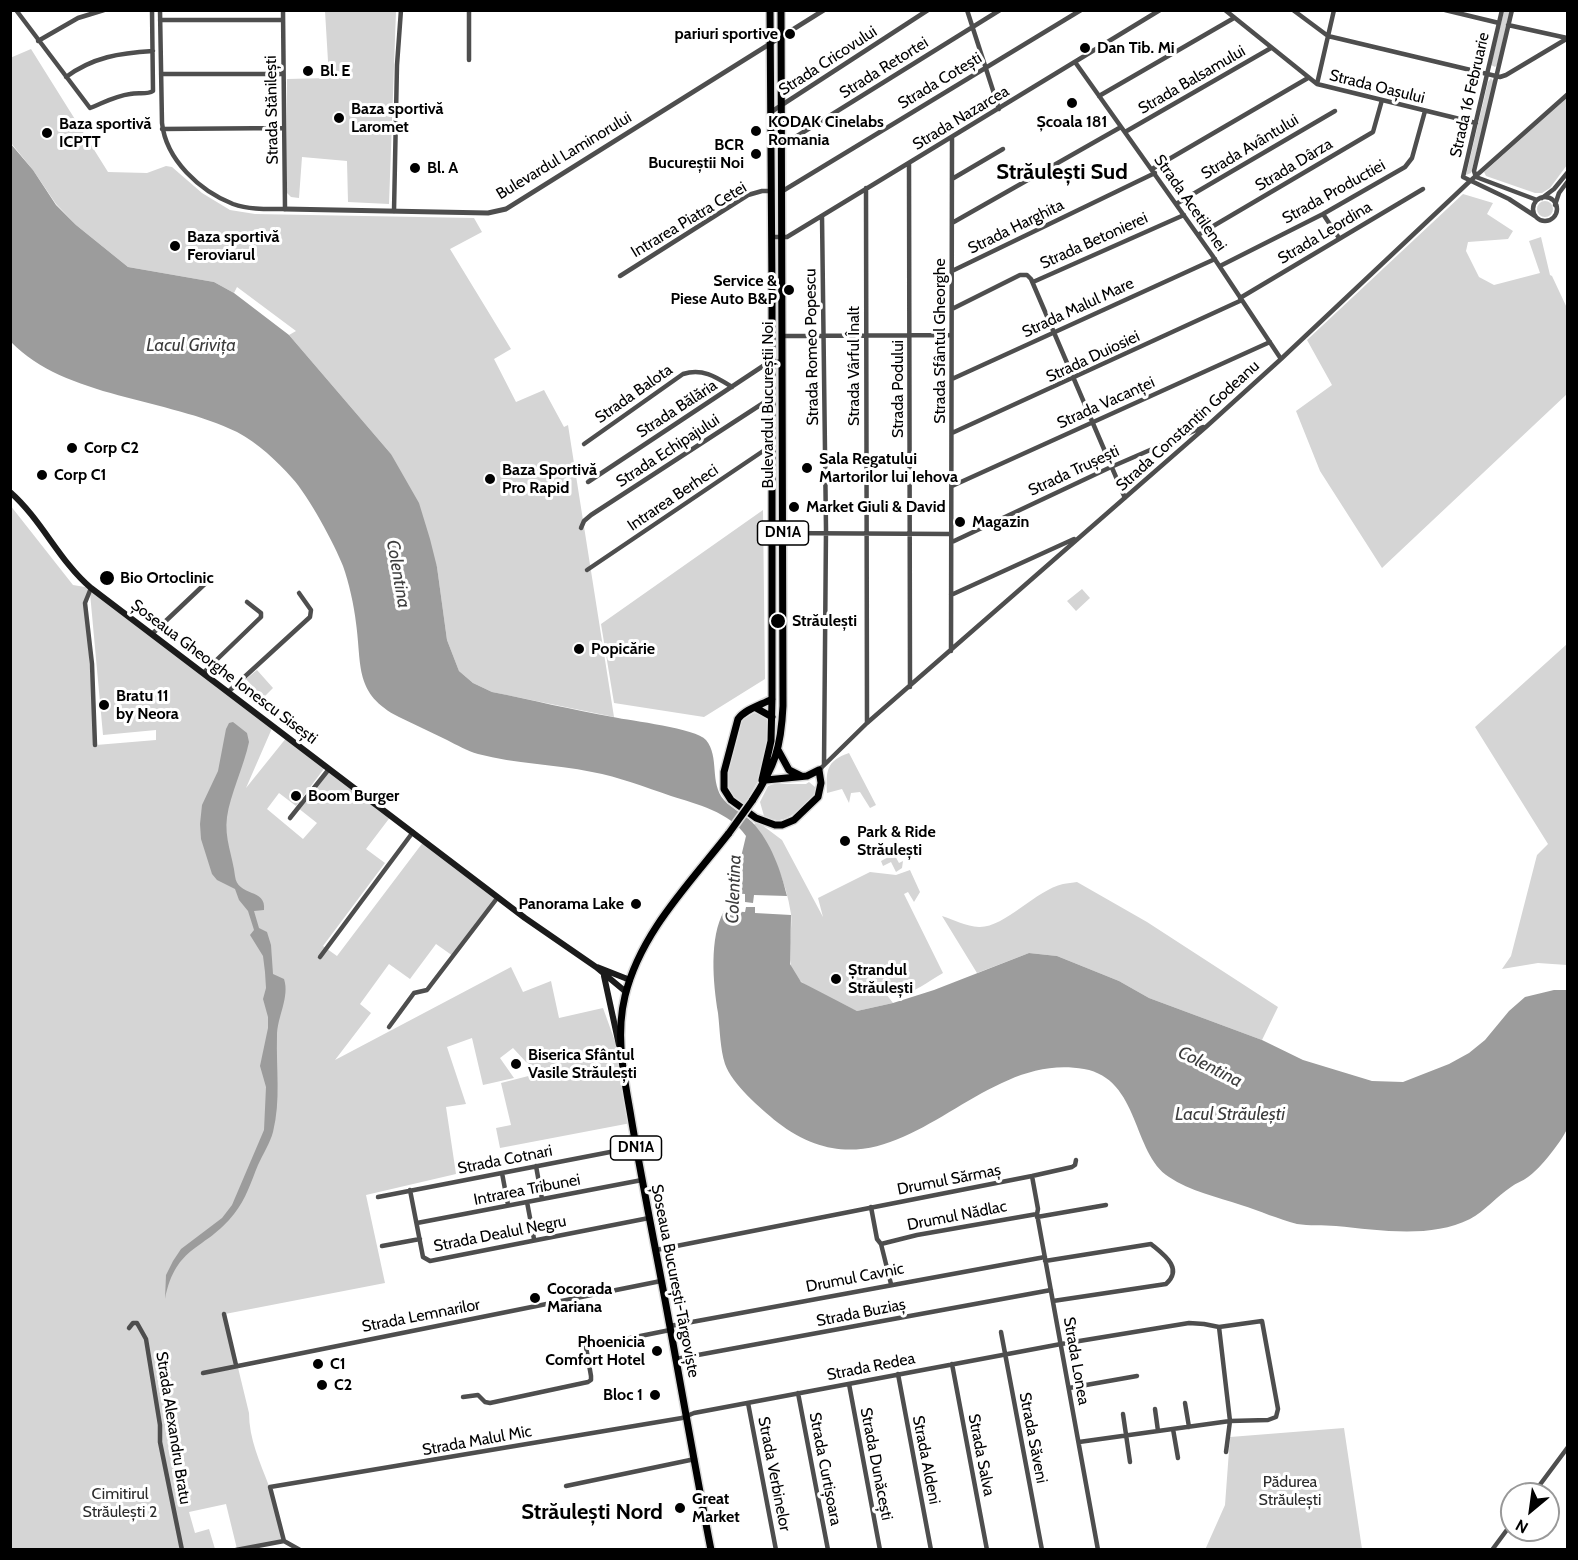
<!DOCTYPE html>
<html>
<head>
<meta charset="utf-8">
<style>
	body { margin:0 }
	#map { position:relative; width:1578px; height:1560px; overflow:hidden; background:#fff; font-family:Cabin,sans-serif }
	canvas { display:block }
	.frame { position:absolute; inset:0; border:12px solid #000; pointer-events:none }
	.north { position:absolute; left:1500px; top:1482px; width:60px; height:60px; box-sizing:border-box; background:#fff; border:2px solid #999; border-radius:50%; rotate:209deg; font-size:16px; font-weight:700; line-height:24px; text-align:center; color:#000 }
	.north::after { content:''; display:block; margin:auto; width:21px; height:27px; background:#000; clip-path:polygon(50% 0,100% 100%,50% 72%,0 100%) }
</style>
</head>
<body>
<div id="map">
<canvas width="1578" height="1560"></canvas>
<div class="frame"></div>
<div class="north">N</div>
</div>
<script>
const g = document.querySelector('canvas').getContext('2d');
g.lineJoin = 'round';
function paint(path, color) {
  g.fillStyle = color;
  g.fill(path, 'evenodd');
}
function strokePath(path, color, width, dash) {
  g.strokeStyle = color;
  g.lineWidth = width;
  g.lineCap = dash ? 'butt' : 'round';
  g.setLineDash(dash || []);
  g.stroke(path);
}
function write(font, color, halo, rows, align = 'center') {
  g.font = font + ' Cabin,sans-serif';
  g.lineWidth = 6;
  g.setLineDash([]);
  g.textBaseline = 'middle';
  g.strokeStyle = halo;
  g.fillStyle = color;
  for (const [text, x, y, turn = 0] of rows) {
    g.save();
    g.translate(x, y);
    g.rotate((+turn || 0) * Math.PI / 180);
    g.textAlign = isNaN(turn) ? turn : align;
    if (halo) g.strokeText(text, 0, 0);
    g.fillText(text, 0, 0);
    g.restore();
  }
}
paint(new Path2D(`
	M325 11H396L389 204 348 202 347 161 302 157 299 198 291 197 287 193V79L329 78Z
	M1504 11H1510L1497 65 1495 67 1491 65Z
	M31 49 108 172 147 173 166 166 172 167 202 193 230 210 255 214 474 218 482 232 450 249 511 349 494 359 516 402 544 390 564 427 568 425 614 717 492 692 473 683 459 671 447 640 437 567 391 454 289 335 296 331 237 287 234 293 214 282 128 267 76 225 56 204 33 170 11 143 10 58Z
	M1491 78 1494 82 1471 173 1466 175 1488 82Z
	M1567 98V165L1550 188 1542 193H1535L1486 176 1484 172Z
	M1463 194 1493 203 1487 214 1513 231 1508 239 1468 242 1466 251 1479 277 1494 285 1540 273 1529 241 1541 237 1550 275 1552 276 1567 308V394L1382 568 1320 471 1296 411 1332 385 1307 340Z
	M1537 209a8 8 0 1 1 16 0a8 8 0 1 1-16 0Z
	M10 505 73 585 91 588 85 603 96 745 156 740V730L103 735 90 593 92 590 273 726 246 788 287 737 326 766 296 806 279 793 267 809 303 839 317 823 298 808 329 769 391 816 366 849 385 863 323 946 337 956 424 841 498 897 453 956 436 944 410 979 389 964 360 1004 371 1013 335 1060 511 967 523 992 551 981 559 1018 603 1008 621 1058 631 1123 500 1148 496 1128 511 1125 501 1083 544 1072 526 1062 513 1048 500 1058 514 1078 483 1085 472 1038 447 1047 466 1104 446 1107 456 1174 366 1195 385 1283 225 1314 249 1413C249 1439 260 1462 269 1486 276 1503 279 1523 284 1541L237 1549 226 1504 189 1512 195 1533 209 1529 215 1549H11Z
	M763 510 765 679 704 717 614 703 601 624Z
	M1082 589 1090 598 1076 611 1067 601Z
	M1567 644V965L1538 963 1502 969 1511 956 1537 855 1548 844 1475 727Z
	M257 670 273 688 263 698 246 679Z
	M754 713 760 714 768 719 770 731 762 774 744 806C735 800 726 793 725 781 725 766 736 736 740 721Z
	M849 753 876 805 870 808 860 792 851 793 849 803 842 789 827 793C826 771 826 761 849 753Z
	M809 782 815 787V795C801 808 784 829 764 816L760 802 768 786 777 783 782 784H806Z
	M758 822 782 840 823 917 818 898 870 872 896 875 910 870 920 892 914 902 908 892 904 894 943 973C922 985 907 1001 883 990L893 1003 857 1011C842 1003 805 988 796 977 784 960 793 934 791 914 786 880 772 852 754 824Z
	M894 854 899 863 903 861 902 868 896 872 891 862 883 866 881 861Z
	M1077 882 1147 922 1278 1007 1262 1040 1149 998 1119 981 1057 956 1029 953 977 973 942 916C954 920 966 926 979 927 1004 928 1036 890 1063 884 1067 883 1073 883 1077 882Z
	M1344 1428 1362 1549 1205 1550 1225 1505 1230 1437Z`), '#d5d5d5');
paint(new Path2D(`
	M10 143 33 170 56 205 76 225 128 267 214 282 234 293 289 335 391 454 419 503 430 539 437 567 447 640 459 671 473 683 492 692C532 700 573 710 613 717 631 721 696 728 706 740 720 757 709 783 724 800 732 809 744 814 752 822 771 842 781 871 787 896L754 895 753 903 745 902V894L734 893 735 890 731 889 732 875 741 857 746 836C730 812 696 804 671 796 645 787 619 777 592 772 554 764 516 764 478 754 467 751 457 745 447 740 431 732 415 725 399 717 354 694 362 666 356 623 354 605 349 583 343 566 335 545 308 495 292 478 277 461 258 443 237 432 168 398 65 398 11 342Z
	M233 722 247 733 249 742C244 766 230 795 227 817 224 838 233 857 235 876 237 897 267 888 264 910L254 911 259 928 267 932 271 945 273 974 284 979C290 997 277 1017 277 1036 276 1069 281 1100 273 1132 270 1143 263 1154 258 1165 251 1182 246 1199 234 1214 205 1251 176 1244 165 1299L166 1275 173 1261 181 1249 222 1218 232 1205 264 1130 266 1087 260 1066 268 1028V1017L263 999 266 988 265 972 263 956 250 935 254 930 248 911 239 900 235 889 217 880 212 874 201 839 200 824 202 805 218 771 226 729 229 723Z
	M746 907H755V913L791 915 790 964 801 982 857 1011 893 1003 934 990 1029 953 1057 956 1119 981 1149 998 1262 1040 1303 1060 1372 1081 1403 1082 1449 1064 1469 1053 1485 1040 1509 1011 1525 997 1554 990H1567C1568 1022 1568 1055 1568 1087 1568 1100 1570 1115 1568 1126 1565 1138 1538 1171 1528 1177 1523 1181 1516 1183 1511 1187 1497 1196 1485 1211 1470 1219 1430 1239 1379 1230 1336 1226 1323 1225 1309 1226 1297 1224 1278 1219 1260 1211 1241 1205 1217 1197 1190 1191 1169 1177 1132 1153 1140 1079 1084 1069 972 1048 895 1213 777 1122 761 1109 732 1084 725 1064 720 1048 720 1030 718 1013 713 983 709 938 724 911L745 912Z`), '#9c9c9c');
const primary = new Path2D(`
	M756 708 772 717
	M778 750 789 770 801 776
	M762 780 771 741 772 699V292L770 10
	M766 780 807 776 819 770 821 783 818 797 794 820 782 825H775L756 818 731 800 724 789V772L738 719C745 709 761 705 772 699
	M752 801C775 766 781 748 783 706L781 10
	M711 1550C691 1447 674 1344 654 1242 646 1200 638 1159 631 1117 624 1076 615 1037 625 996 640 933 690 883 729 833`);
strokePath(primary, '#dbdbdb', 10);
strokePath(new Path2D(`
	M16 10 90 108C103 103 115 96 130 94 138 92 147 95 153 91L152 10
	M160 10 162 123C166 160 200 191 233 204 250 210 268 209 285 209L283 10
	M967 10 999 109
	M1225 10 1317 84 1476 123
	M1293 10 1328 36 1500 77 1506 75 1568 38
	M1445 10 1499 23
	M1502 10 1463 177 1509 199 1535 216
	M160 20H283
	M1508 25 1567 38
	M38 41 78 18 104 10
	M469 60V10
	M1075 62 1212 255 1281 359
	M161 74H283
	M66 77C93 57 120 53 153 51
	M1317 84 1334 10
	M1099 96 1234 18
	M771 112 928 10
	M162 129 284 128
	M1125 132 1271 48
	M781 146 1000 10
	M909 163 910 687
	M1152 169 1308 78
	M1476 177 1474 171 1512 10
	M1476 177 1537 200
	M952 179 1003 149
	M866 188 867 723
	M781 192 1081 10
	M1533 209a12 12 0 1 1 24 0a12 12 0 1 1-24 0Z
	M1542 198 1554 189 1568 172
	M1176 204 1335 111
	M1555 205 1559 193 1568 181
	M394 211 397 65 401 10
	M1323 214 1339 238
	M822 216 826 529 824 765
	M952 223 1121 127
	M1198 235 1373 132 1382 100
	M772 237H787L1160 10
	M1220 266 1323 214 1405 167 1412 158 1425 111
	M952 271 1155 173
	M620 276 748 195 762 191H772
	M1033 282 1184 215
	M1240 298 1423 189
	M952 309 1020 275H1027L1031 279 1125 498
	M782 336 951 335
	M952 379 1215 259
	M952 433 1242 300
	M584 444 683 374C703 368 716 377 732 387
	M588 482 766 364 782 361
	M952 486 1270 342
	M581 528 584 521 591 515 771 398
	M772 533 951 534
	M952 542 1111 467 1203 427
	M587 570 772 445
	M91 588 85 603 92 664 95 745
	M951 595 1074 539
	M152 634 209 580
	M951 651 952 138
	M203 673 261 617V613L247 602
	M228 692 310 617 311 610 299 593
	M819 770 867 723 1207 426 1281 359 1469 182 1568 94
	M290 818 329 769
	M320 957 413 832
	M389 1027 414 993 427 990 498 897
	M536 1166 542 1199
	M502 1173 508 1205
	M1032 1176 1038 1209 1037 1214 1098 1550
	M410 1190 423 1257 430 1261 649 1218
	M378 1197 636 1147
	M527 1202 534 1239
	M871 1207 877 1239 881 1244 891 1284
	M1037 1217 1106 1205
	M417 1223 642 1180
	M881 1244 917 1235 1037 1214
	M382 1246 420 1239
	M656 1250 1032 1176 1072 1167 1075 1165 1076 1160
	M1045 1261 1151 1244C1163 1254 1184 1268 1166 1284L1053 1301
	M224 1314 236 1365
	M670 1326 1045 1257
	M1219 1327 1230 1421 1226 1452
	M129 1328 133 1323H137L146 1339 160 1425V1442L182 1550
	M1001 1332 1042 1550
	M676 1359 1051 1290
	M952 1364 987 1550
	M203 1373 661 1281
	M898 1374 931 1550
	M849 1384 880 1550
	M1069 1388 1137 1376
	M798 1393 828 1550
	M463 1397 478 1395 485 1402 490 1403 588 1382 591 1380V1376L586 1347 670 1330
	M748 1403 776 1550
	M1185 1403 1189 1427
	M1155 1409 1158 1431
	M1123 1414 1130 1462
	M1173 1429 1178 1458
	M566 1486 695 1459
	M1533 1494 1568 1447
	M284 1541 270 1487 682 1418 694 1413 1061 1344 1189 1323 1204 1324 1219 1327 1262 1321 1278 1409 1276 1417 1268 1420 1230 1421 1079 1442
	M284 1541 300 1550
	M236 1550 284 1541
	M1492 1550 1512 1523`), '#4e4e4e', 4.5);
strokePath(new Path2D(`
	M285 209 488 213 506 209 824 10`), '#4e4e4e', 5);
strokePath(new Path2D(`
	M10 492C42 520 59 561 91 588L525 918 596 967 626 992
	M597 967 630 980
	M604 976 619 1045`), '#1b1b1b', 6);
strokePath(primary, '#000', 7);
const primaryBridge = new Path2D(`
	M729 833 752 801`);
strokePath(primaryBridge, '#dbdbdb', 10, []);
strokePath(primaryBridge, '#000', 7);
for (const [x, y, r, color] of [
	[790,34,6,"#000"],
	[1085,48,6,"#000"],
	[308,71,6,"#000"],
	[1072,103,6,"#000"],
	[339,118,6,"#000"],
	[756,131,6,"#000"],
	[47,133,6,"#000"],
	[756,154,6,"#000"],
	[415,168,6,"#000"],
	[175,246,6,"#000"],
	[789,290,6,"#000"],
	[72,448,6,"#000"],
	[807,468,6,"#000"],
	[42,475,6,"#000"],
	[490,479,6,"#000"],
	[794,507,6,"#000"],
	[960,522,6,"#000"],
	[107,578,8,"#000"],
	[778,621,8,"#000"],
	[579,649,6,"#000"],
	[104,705,6,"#000"],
	[296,796,6,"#000"],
	[845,841,6,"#000"],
	[636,904,6,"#000"],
	[836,979,6,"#000"],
	[516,1064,6,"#000"],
	[535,1298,6,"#000"],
	[657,1351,6,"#000"],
	[318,1364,6,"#000"],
	[322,1385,6,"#000"],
	[655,1395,6,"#000"],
	[680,1508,6,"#000"]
]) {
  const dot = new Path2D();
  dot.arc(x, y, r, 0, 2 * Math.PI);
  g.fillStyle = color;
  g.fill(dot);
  strokePath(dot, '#fff', 2);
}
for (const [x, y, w] of [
	[783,533,51],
	[636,1148,51]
]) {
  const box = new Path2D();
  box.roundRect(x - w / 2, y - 12, w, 24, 4.5);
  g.fillStyle = '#fff';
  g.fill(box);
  strokePath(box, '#000', 1.5);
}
write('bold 15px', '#000', null, [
	["DN1A",783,533],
	["DN1A",636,1148]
]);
write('bold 16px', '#000', '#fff', [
	["pariuri sportive",778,34,"right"],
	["Dan Tib. Mi",1097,48],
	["Bl. E",320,71],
	["Baza sportivă",351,109],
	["Laromet",351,127],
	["KODAK Cinelabs",768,122],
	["Romania",768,140],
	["Școala 181",1072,122,"center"],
	["Baza sportivă",59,124],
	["ICPTT",59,142],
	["BCR",744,145,"right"],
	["Bucureștii Noi",744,163,"right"],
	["Bl. A",427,168],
	["Baza sportivă",187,237],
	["Feroviarul",187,255],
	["Service &",777,281,"right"],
	["Piese Auto B&P",777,299,"right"],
	["Corp C2",84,448],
	["Sala Regatului",819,459],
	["Martorilor lui Iehova",819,477],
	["Baza Sportivă",502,470],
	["Pro Rapid",502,488],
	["Corp C1",54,475],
	["Market Giuli & David",806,507],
	["Magazin",972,522],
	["Bio Ortoclinic",120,578],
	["Străulești",792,621],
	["Popicărie",591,649],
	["Bratu 11",116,696],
	["by Neora",116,714],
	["Boom Burger",308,796],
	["Park & Ride",857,832],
	["Străulești",857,850],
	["Panorama Lake",624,904,"right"],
	["Ștrandul",848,970],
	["Străulești",848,988],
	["Biserica Sfântul",528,1055],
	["Vasile Străulești",528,1073],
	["Cocorada",547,1289],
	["Mariana",547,1307],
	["Phoenicia",645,1342,"right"],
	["Comfort Hotel",645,1360,"right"],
	["C1",330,1364],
	["C2",334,1385],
	["Bloc 1",643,1395,"right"],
	["Great",692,1499],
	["Market",692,1517]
], 'left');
write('16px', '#000', '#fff', [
	["Strada Cricovului",828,61,-33],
	["Strada Retortei",884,68,-32],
	["Strada Balsamului",1192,80,-30],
	["Strada Cotești",940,81,-31],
	["Strada Oașului",1377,87,14],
	["Strada 16 Februarie",1470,95,-77],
	["Strada Stănilești",272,110,-91],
	["Strada Nazarcea",961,118,-31],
	["Strada Avântului",1250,147,-31],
	["Bulevardul Laminorului",564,156,-31],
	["Strada Dârza",1294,165,-31],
	["Strada Productiei",1334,192,-29],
	["Strada Acetilenei",1190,203,55],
	["Intrarea Piatra Cetei",689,220,-31],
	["Strada Harghita",1016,227,-26],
	["Strada Leordina",1325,233,-31],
	["Strada Betonierei",1094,241,-24],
	["Strada Malul Mare",1078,308,-25],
	["Strada Sfântul Gheorghe",940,341,-90],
	["Strada Romeo Popescu",812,347,-91],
	["Strada Duiosiei",1093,357,-25],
	["Strada Vârful Înalt",854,366,-90],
	["Strada Podului",898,389,-90],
	["Strada Balota",634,394,-35],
	["Strada Vacanței",1106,403,-24],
	["Bulevardul Bucureștii Noi",768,405,-90],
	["Strada Bălăria",677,409,-33],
	["Strada Constantin Godeanu",1188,426,-42],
	["Strada Echipajului",668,451,-33],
	["Strada Trușești",1074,471,-25],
	["Intrarea Berheci",673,498,-34],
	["Șoseaua Gheorghe Ionescu Sisești",224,672,37],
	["Strada Cotnari",505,1160,-11],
	["Drumul Sărmaș",949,1180,-11],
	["Intrarea Tribunei",527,1190,-11],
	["Drumul Nădlac",957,1216,-11],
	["Strada Dealul Negru",500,1234,-11],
	["Drumul Cavnic",855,1278,-11],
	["Șoseaua București-Târgoviște",675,1281,79],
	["Strada Buziaș",861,1313,-11],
	["Strada Lemnarilor",421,1316,-11],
	["Strada Lonea",1076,1361,80],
	["Strada Redea",871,1367,-11],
	["Strada Alexandru Bratu",173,1428,81],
	["Strada Săveni",1033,1438,79],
	["Strada Malul Mic",477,1441,-10],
	["Strada Salva",981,1455,79],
	["Strada Aldeni",926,1460,79],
	["Strada Dunăcești",876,1464,79],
	["Strada Curtișoara",825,1469,79],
	["Strada Verbinelor",774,1474,79]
]);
write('16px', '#2c2c2c', '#fff', [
	["Pădurea",1290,1482],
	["Străulești",1290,1500],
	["Cimitirul",120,1494],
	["Străulești 2",120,1512]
]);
write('italic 18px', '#3d3d3d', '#fff', [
	["Lacul Grivița",191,346],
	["Colentina",398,574,80],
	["Colentina",734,889,-88],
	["Colentina",1210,1067,27],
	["Lacul Străulești",1230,1115]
]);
write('bold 22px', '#000', '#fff', [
	["Străulești Sud",1062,173],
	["Străulești Nord",592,1513]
]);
</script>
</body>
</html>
